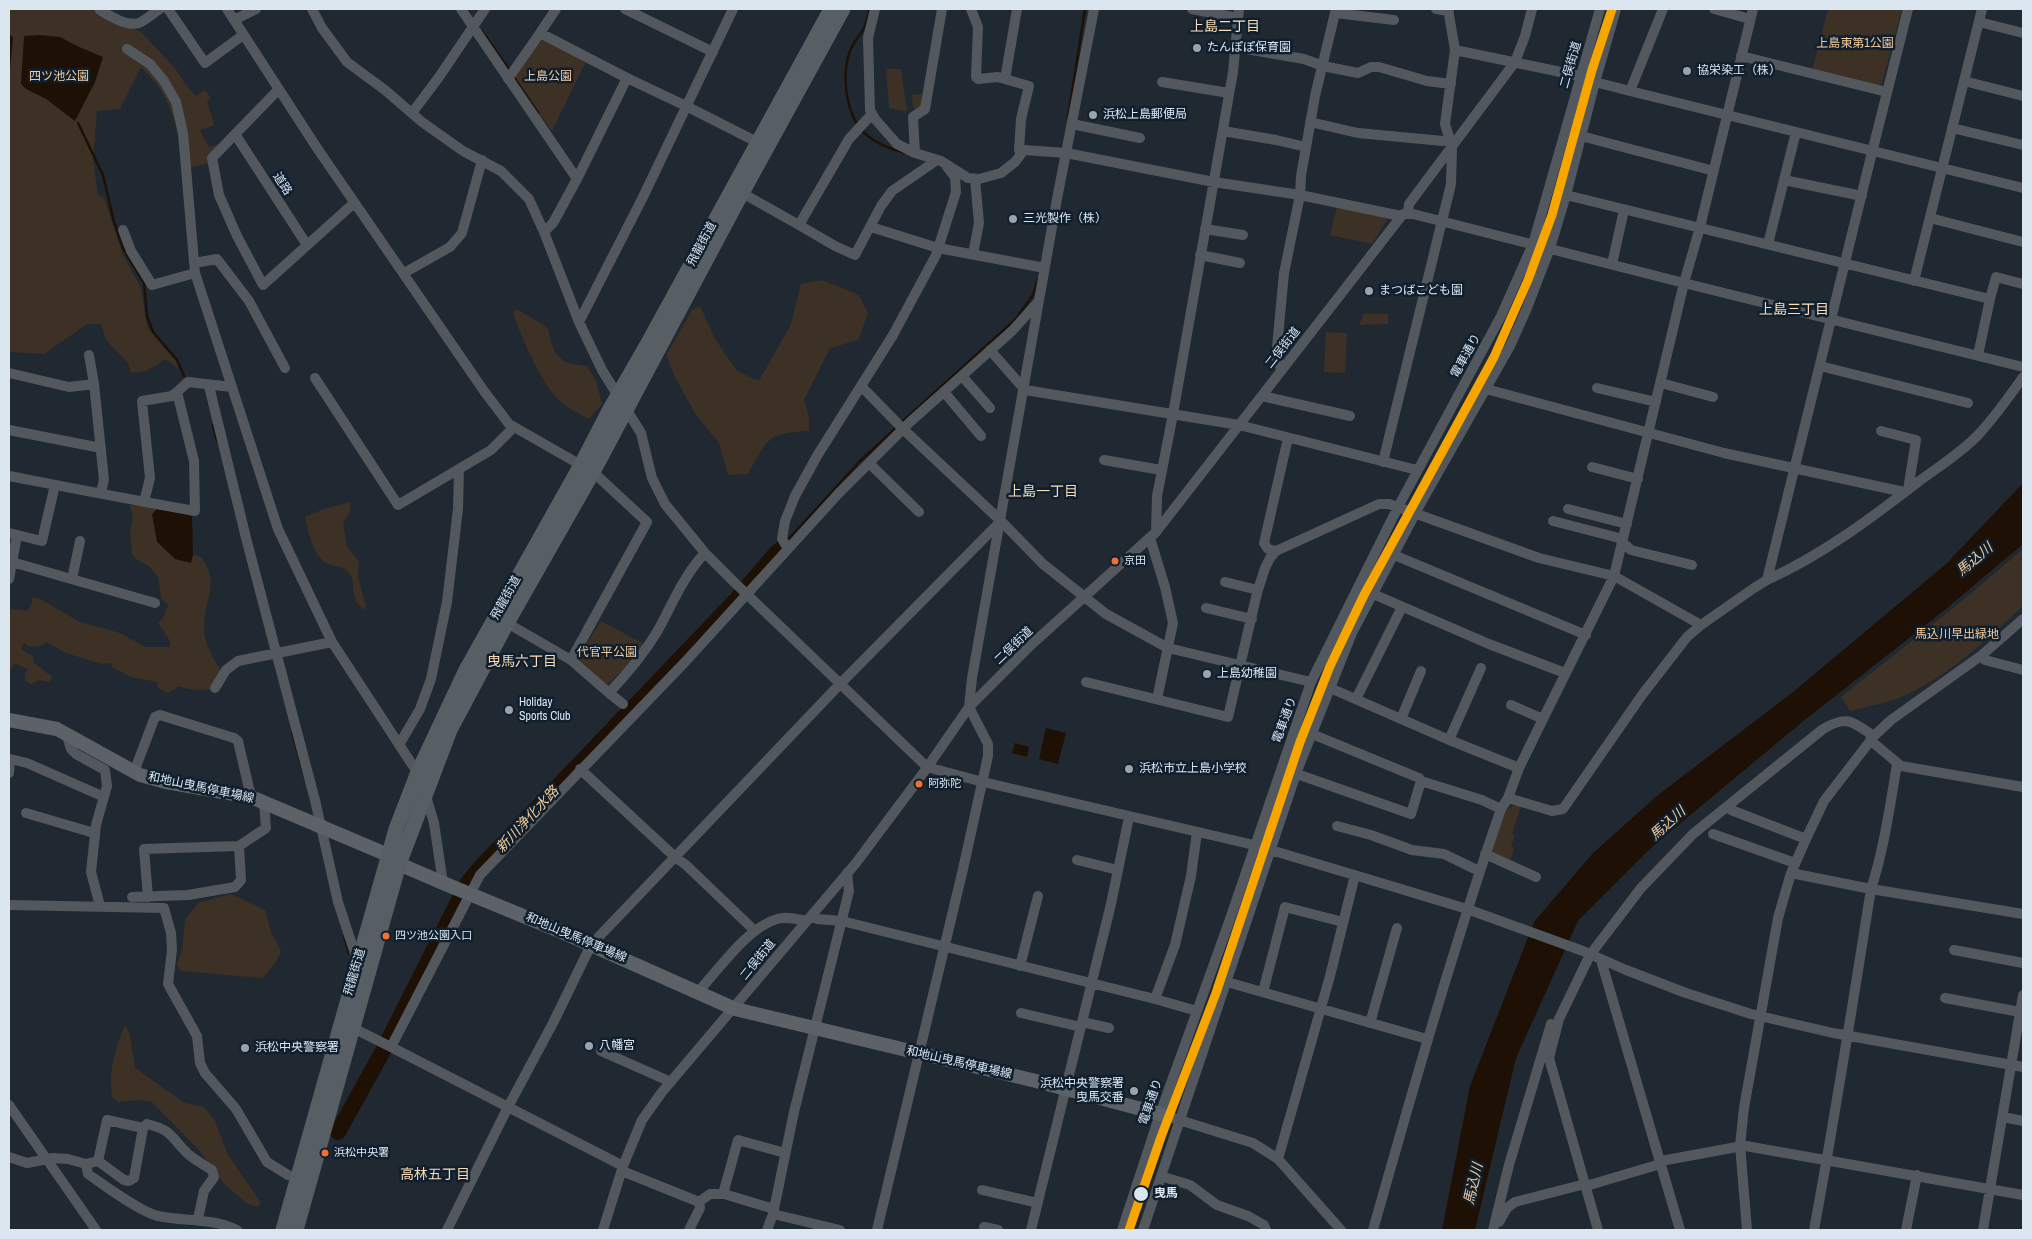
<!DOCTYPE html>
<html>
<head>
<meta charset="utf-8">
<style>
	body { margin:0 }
	#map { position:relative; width:2032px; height:1239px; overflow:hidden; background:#202931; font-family:"Archivo Narrow",sans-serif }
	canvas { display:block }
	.frame { position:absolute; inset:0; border:10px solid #dbe6f1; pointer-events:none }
</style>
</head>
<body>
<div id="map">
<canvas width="2032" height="1239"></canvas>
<div class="frame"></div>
</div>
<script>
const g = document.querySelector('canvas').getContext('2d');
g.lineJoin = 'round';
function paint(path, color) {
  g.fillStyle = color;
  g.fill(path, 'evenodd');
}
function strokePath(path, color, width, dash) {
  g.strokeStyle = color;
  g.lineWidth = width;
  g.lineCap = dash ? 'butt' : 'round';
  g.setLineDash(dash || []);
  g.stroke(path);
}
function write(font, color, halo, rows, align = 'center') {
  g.font = font + ' "Archivo Narrow","Noto Sans JP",sans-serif';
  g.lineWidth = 5;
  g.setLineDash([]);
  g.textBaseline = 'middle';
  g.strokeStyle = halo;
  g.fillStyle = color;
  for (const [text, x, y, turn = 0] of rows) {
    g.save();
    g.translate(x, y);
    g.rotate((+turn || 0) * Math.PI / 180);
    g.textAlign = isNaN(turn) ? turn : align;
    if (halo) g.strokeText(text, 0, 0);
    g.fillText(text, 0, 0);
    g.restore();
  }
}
paint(new Path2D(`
	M9 9H103L128 27 141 32 175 68 185 84 196 96 205 90 211 98 207 101 214 125 200 130 209 147 218 145 208 154 210 163 183 169C177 125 174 99 141 67L120 109 97 111 93 160 98 195 104 198 123 255 141 288 147 327 180 366 177 368 166 359 146 371 131 373 128 363 106 340 101 324H87L44 354 9 352Z
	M1828 9H1902L1882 83 1875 88 1812 71Z
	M544 39 586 61 552 131 514 79 539 40Z
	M886 69H901L907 111 889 108Z
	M922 94 923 103 921 109 916 110 913 106 912 95Z
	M1337 207 1383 216 1387 220 1372 244 1330 235Z
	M822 280 859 295 868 313 858 340 830 348 804 400 809 417V431C766 433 768 439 748 474L728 475 719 443 696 415 675 377 666 355 692 310 700 306 715 339 737 371 759 381 791 324 801 284Z
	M517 309 548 328C553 354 557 364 587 366L596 381 602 404 589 419C579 413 566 408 559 400 541 383 521 336 513 313Z
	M1364 314H1388V324L1359 325Z
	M1326 332 1347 333 1345 373 1324 372Z
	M351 502 350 512 343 523 347 547 359 562 358 578 366 606 363 610C348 594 357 586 350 574 343 564 335 568 326 563 312 554 309 532 305 517L324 509Z
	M129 505 158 507C167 520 185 556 201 557 221 582 204 600 204 628 204 644 213 658 221 671L211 689C200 691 189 690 178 686L174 690 167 693 157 687 158 682 131 677 112 667 111 663 102 664 66 653 47 642 40 646 29 647 24 643 21 649 33 656 34 663C41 667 45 673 52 676L50 682 40 680 31 684 25 681V674L28 669 14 663 9 674V611L11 609 27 611 32 603V597L40 599 80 622 120 633 145 647H170V641L158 623C166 617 164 611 169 606L161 598 158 577 149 566 136 559 132 554 130 531 133 516Z
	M2023 549V606C1987 639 1951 674 1906 695 1889 703 1868 706 1850 711L1841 697 1962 601Z
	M601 621 644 644 633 661 609 683 605 684 579 662 578 657Z
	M1514 805 1521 807 1512 834 1515 836 1511 846 1514 849 1510 861 1491 852 1505 811Z
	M231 894 265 910 271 932 281 951C277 963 270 968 263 978L180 971 177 964 182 949 185 920 198 903Z
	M125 1025 130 1035 135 1068 185 1103 204 1107 215 1121 228 1155 260 1201 258 1207 248 1204 225 1185 200 1151 152 1102 139 1100 118 1102 112 1097C108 1071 115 1049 125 1025Z`), '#3c3124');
paint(new Path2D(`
	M9 33 13 38 9 80Z
	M40 35 60 37 77 46 103 57 95 82 75 121 46 99 26 89 21 84 24 36Z
	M2023 483V544L1946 609 1801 723 1652 847 1578 921 1516 1058 1475 1230H1442L1470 1086 1534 922 1593 853 1658 795 1793 692 1946 564Z
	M157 509 192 516 193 555 191 563 175 559 157 542 152 514Z
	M1046 728 1066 733 1058 764 1039 759Z
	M1015 743 1029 747 1027 757 1012 753Z`), '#1e1004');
strokePath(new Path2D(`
	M482 31 510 71
	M513 76 538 113
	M1068 118 1085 9
	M78 123 103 175 114 222 123 248 144 283 147 316 153 332 177 360 184 376
	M857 124C845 104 842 73 850 51 853 42 860 36 864 28 867 22 868 15 870 9
	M861 129C872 143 889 148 905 153
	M901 423 1015 320 1033 295 1038 279
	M213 425 217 441
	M786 542 860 461 897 427
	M778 551 783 546
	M778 551V540
	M292 732 304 775
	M344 936 349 954`), '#1e1004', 2.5);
strokePath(new Path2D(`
	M338 1132 383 1051 467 884 479 869 737 599 778 551`), '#1e1004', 16);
strokePath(new Path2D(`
	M102 9 100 10C110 16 127 27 139 23 146 20 153 13 160 9
	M168 9 205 63 243 35
	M227 9 317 148 484 391 509 424 593 472 647 522 571 660
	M312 9 322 28 347 62 385 90 422 122 463 151 501 171 529 199 544 232 579 322 602 370 641 433 652 478 665 504 705 553 734 582 927 767 983 782 1254 845 1401 889 1467 909 1583 951 1626 970 1686 993 1751 1014 1833 1033 2023 1067
	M461 9 577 179 627 78 686 106 757 142
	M625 9 713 52
	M875 9 868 38 870 110 875 119 897 144 915 153 941 161 968 178 979 179 1001 173 1015 162 1024 150 1066 153 1214 182 1300 195 1401 216
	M971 9 978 27 976 77 978 79 998 77 1029 86 1021 119 1019 150 1021 153
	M1192 9 1238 18
	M1436 9 1449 11
	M1714 9 1750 19
	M1336 13 1394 20
	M234 20 256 9
	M1979 22 2023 33
	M540 33 556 9
	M1235 47 1304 59 1323 66 1358 73 1371 67H1379L1427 81 1451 84
	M127 49 150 64 164 81 176 102 183 133 195 273 278 529 332 642 419 775
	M1455 50 1580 76
	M1741 56 1887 92
	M508 79 540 33 627 78
	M1005 79 1017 9
	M1964 81 2023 96
	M1162 82 1229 93
	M1595 82 1630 91 1663 9
	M278 90 212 158 219 195 237 236 263 285 354 203
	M1630 91 2023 188
	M412 113 439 77 485 9
	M1310 122 1358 133 1443 141 1451 140
	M1072 124 1140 138
	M1952 128 2023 145
	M1223 131 1276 140 1306 147
	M235 134 307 245
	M1581 136 1714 171
	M915 153 913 117 925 109 942 9
	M1784 180 1862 196
	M742 193 799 225 849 139 872 114
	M1566 195 1990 299 1978 355
	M1408 213 1409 204 1515 62 1525 36 1532 9
	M1930 218 2023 242
	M799 225 835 246 855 255 881 206 892 191 937 160
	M871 227 938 248 1045 268
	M1205 229 1243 235
	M123 230 131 251 152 285 195 273
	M544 232 553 223 577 179
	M1768 244 1796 132
	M973 254 979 223 975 179
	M1200 255 1240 263
	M194 263 217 259 249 301 285 368
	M1612 264 1624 210
	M404 273 450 247 462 233 482 160
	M1914 281 1982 9
	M1990 299 1996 277 2023 284
	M579 322 642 199 733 9
	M990 350 1025 390 1239 425 1417 470
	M89 355 94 384
	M1820 366 1968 403
	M1282 370 1276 358 1284 273 1300 195 1301 176 1315 96 1336 9
	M9 373 69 387 94 384 104 480 101 492
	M962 376 990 408
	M315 378 398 505 491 450 514 427
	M1661 383 1713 397
	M209 386 246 538 315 800 338 902 358 963
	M862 387 903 429 1001 521 1043 564 1106 614 1168 648 1311 682
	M1597 388 1656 402
	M1486 389 1724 453 1904 492
	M944 392 981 436
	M1262 396 1350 416
	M9 430 101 448
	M1881 431 1916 440 1908 490
	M1104 460 1161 470
	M1383 462 1451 184 1452 147 1445 124 1455 50 1448 9
	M869 463 919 512
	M1592 467 1638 479
	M9 476C71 488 132 500 195 511L194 461 177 392 188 382 232 387
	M144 502 150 478 142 401 172 396 177 392
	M1568 509 1627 524
	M1553 521 1623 539
	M1156 532 1157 496 1173 414 1233 72 1239 9
	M9 533 42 541 55 485
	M1150 538 1165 587 1173 623 1157 699
	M1622 542 1631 550 1692 565
	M788 549 782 539 785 521 795 496 817 456 893 335 936 255 956 192 955 177 947 167
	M1276 551 1268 549 1264 543 1288 438
	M1394 555 1586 635
	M12 562 155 603
	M9 579 17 535
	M72 579 80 541
	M1767 580C1822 555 1870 519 1918 482 1938 467 1961 453 1978 435 1995 417 2009 397 2023 377
	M1225 582 1258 590
	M1373 594 1489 644 1565 673
	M1206 608 1252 619
	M507 623 571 660 609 693C627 674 643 655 657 632 672 605 683 576 705 553
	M1982 655 1985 660 2023 670
	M1086 682 1228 717 1257 593 1265 568 1270 558 1276 551 1379 504H1389L1539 558 1614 576 1701 625
	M215 688 226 670 238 661 332 642
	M1330 688 1447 739 1519 768
	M609 693 623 704
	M1356 699 1402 607
	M1511 705 1543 719
	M1401 719 1421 671
	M66 733 71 749 76 754 105 770 107 786 96 825 91 872 100 906
	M1312 734 1419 778 1421 781 1482 800 1501 809
	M1449 740 1481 668
	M1870 740 1901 766 2023 787
	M399 745 420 709 431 679 447 602 458 509 459 470
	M580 769 675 857 686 865 754 930
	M134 772 153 722 155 717 160 715 234 738 238 741 251 797
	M9 773 10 759 27 763 104 797
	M1297 774 1411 814 1421 781
	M425 793 434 823 443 883
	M1508 798 1552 811 1563 809 1642 695 1687 637 1701 625 1754 588 1767 580C1813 389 1860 199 1908 9
	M1731 810 1806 839
	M26 813 94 833
	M1337 826 1371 835 1412 850 1444 854 1479 871
	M1197 832 1191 876 1175 945 1155 999 1197 1011
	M1713 834 1795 863
	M1485 854 1536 877
	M1077 860 1118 870
	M1791 873 1871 889 2023 914
	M132 897 188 895 235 887 241 880 239 846
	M148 897 144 849 239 846 266 828 264 803
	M9 905 164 908 171 933 172 950 168 984 197 1036 200 1063 205 1073 236 1109 267 1162 288 1175 298 1178
	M812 916 817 919 842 921 1155 999
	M1954 950 2023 963
	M1601 960 1680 1230
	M1020 966 1038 896
	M1227 982 1427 1039
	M698 992C719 969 748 927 777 919 786 916 797 919 807 921
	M1263 992 1285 907 1343 922
	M1945 998 2020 1012
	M1021 1013 1081 1027
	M1082 1022 1109 1028
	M1370 1023 1397 928
	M349 1026 391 1047
	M601 1051 671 1082
	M9 1105 96 1230
	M1160 1114 1253 1143 1278 1159 1341 1230
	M2003 1117 2023 1121
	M1740 1145 2023 1195
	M9 1157 27 1163 53 1158 68 1159 86 1164 88 1174C104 1185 140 1212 158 1216 185 1222 210 1217 237 1230
	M1278 1159 1330 976 1355 875
	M98 1161 124 1180 129 1181 134 1178 143 1128
	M86 1164 98 1161 107 1120 143 1128 147 1124C173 1130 171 1138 188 1154 195 1160 204 1165 212 1170L214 1177 204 1191 198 1219
	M623 1166 391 1047 480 875 686 661 839 493 910 422 1012 331 1039 301
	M622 1171 699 1202 710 1194H724L774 1209
	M1167 1178 1190 1185 1217 1205 1248 1216 1264 1225 1266 1230
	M1586 1186 1657 1165 1661 1161 1737 1147 1741 1148
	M982 1190 1038 1203
	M723 1194 738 1140 785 1153
	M773 1214 840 1230
	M1499 1222 1507 1208 1515 1202 1585 1184
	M984 1227 998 1230
	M447 1230 508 1107 553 1023 591 945 841 683 1001 521
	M603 1230 623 1166 642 1120 662 1092 856 863 924 772 969 707 1031 645 1156 532 1403 214H1413L1684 283 2023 367
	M689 1230 700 1208 699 1202
	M767 1230 773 1214 794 1112 849 891 847 873
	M877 1230 963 869 988 756V744L969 707 972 678 1057 199 1094 9
	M1031 1230 1111 904 1129 817
	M1122 1230 1160 1114 1228 925 1311 682 1398 507 1501 316 1533 244 1600 9
	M1143 1230 1297 771 1352 633 1423 499 1510 346 1527 308 1550 248 1566 195 1595 82 1616 9
	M1373 1230C1413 1089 1453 948 1501 809L1508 798 1519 768 1543 719 1614 576 1684 283 1700 227 1753 9
	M1493 1230 1509 1165 1551 1024
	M1598 1230 1549 1058 1559 1019 1590 955 1641 888 1693 834 1823 729C1847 715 1851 721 1874 736
	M1747 1230 1740 1145 1744 1108 1778 918 1791 873 1806 839 1824 801 1874 736 1891 720 1982 655 2023 619
	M1814 1230C1835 1117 1853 1003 1871 889 1884 849 1890 806 1897 764
	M1906 1230 1917 1175
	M1983 1230 2023 995`), '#53585e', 10);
strokePath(new Path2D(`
	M9 720 57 729 140 775 166 782 251 797 388 855 399 864 443 883 562 932 735 1009 1036 1081 1160 1114`), '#5c6268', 14);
strokePath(new Path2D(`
	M283 1230 396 829 418 772 466 670 581 465 610 409 648 343 831 9
	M296 1230 399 864 450 730 507 623 593 472 736 204 843 9`), '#575f65', 15);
strokePath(new Path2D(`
	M1129 1230 1161 1137 1216 993 1300 742 1330 666 1364 595 1494 357 1528 280 1552 215 1592 70 1612 9`), '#f7a600', 9);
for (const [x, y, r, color] of [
	[1197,48,5,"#9aa4ae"],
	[1687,71,5,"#9aa4ae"],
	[1093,115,5,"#9aa4ae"],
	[1013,219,5,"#9aa4ae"],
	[1369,291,5,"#9aa4ae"],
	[1115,561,4.5,"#f46f30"],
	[1207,674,5,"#9aa4ae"],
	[509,710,5,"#9aa4ae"],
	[1129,769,5,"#9aa4ae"],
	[919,784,4.5,"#f46f30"],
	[386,936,4.5,"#f46f30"],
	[589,1046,5,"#9aa4ae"],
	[245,1048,5,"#9aa4ae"],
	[1134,1091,5,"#9aa4ae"],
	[325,1153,4.5,"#f46f30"],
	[1141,1194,8,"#dbe6f1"]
]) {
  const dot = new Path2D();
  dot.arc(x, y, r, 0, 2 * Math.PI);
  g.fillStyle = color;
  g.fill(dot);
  strokePath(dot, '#0f1f2e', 2);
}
write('11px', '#dbe6f1', '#0f1f2e', [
	["京田",1124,561],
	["阿弥陀",928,784],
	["四ツ池公園入口",395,936],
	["浜松中央署",334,1153]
], 'left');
write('12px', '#f7cc9a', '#0f1f2e', [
	["上島東第1公園",1855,44],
	["四ツ池公園",59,77],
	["上島公園",548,77],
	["馬込川早出緑地",1957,635],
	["代官平公園",607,653]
]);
write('12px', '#dbe6f1', '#0f1f2e', [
	["たんぽぽ保育園",1207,48],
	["協栄染工（株）",1697,71],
	["浜松上島郵便局",1103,115],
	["三光製作（株）",1023,219],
	["まつばこども園",1379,291],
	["上島幼稚園",1217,674],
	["Holiday",519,703],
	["Sports Club",519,717],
	["浜松市立上島小学校",1139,769],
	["八幡宮",599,1046],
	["浜松中央警察署",255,1048],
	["浜松中央警察署",1124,1084,"right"],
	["曳馬交番",1124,1098,"right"]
], 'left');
write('12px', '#dbe6f1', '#0f1f2e', [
	["二俣街道",1571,65,-74],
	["道路",282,184,57],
	["飛龍街道",702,244,-62],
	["二俣街道",1283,348,-52],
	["電車通り",1466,356,-61],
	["飛龍街道",506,598,-61],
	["二俣街道",1014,646,-44],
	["電車通り",1285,720,-70],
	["和地山曳馬停車場線",201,788,12],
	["和地山曳馬停車場線",576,938,23],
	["二俣街道",758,960,-51],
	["飛龍街道",355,972,-74],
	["和地山曳馬停車場線",959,1063,13],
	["電車通り",1151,1102,-71]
]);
write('bold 12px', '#dbe6f1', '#0f1f2e', [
	["曳馬",1154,1194]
], 'left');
write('14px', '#fbdbb6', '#0f1f2e', [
	["上島二丁目",1225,27],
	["上島三丁目",1794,310],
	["上島一丁目",1043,492],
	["曳馬六丁目",522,662],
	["高林五丁目",435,1175]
]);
write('italic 14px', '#f6cb99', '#0f1f2e', [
	["馬込川",1975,560,-40],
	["新川浄化水路",528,820,-47],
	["馬込川",1668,824,-42],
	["馬込川",1474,1184,-77]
]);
</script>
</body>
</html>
